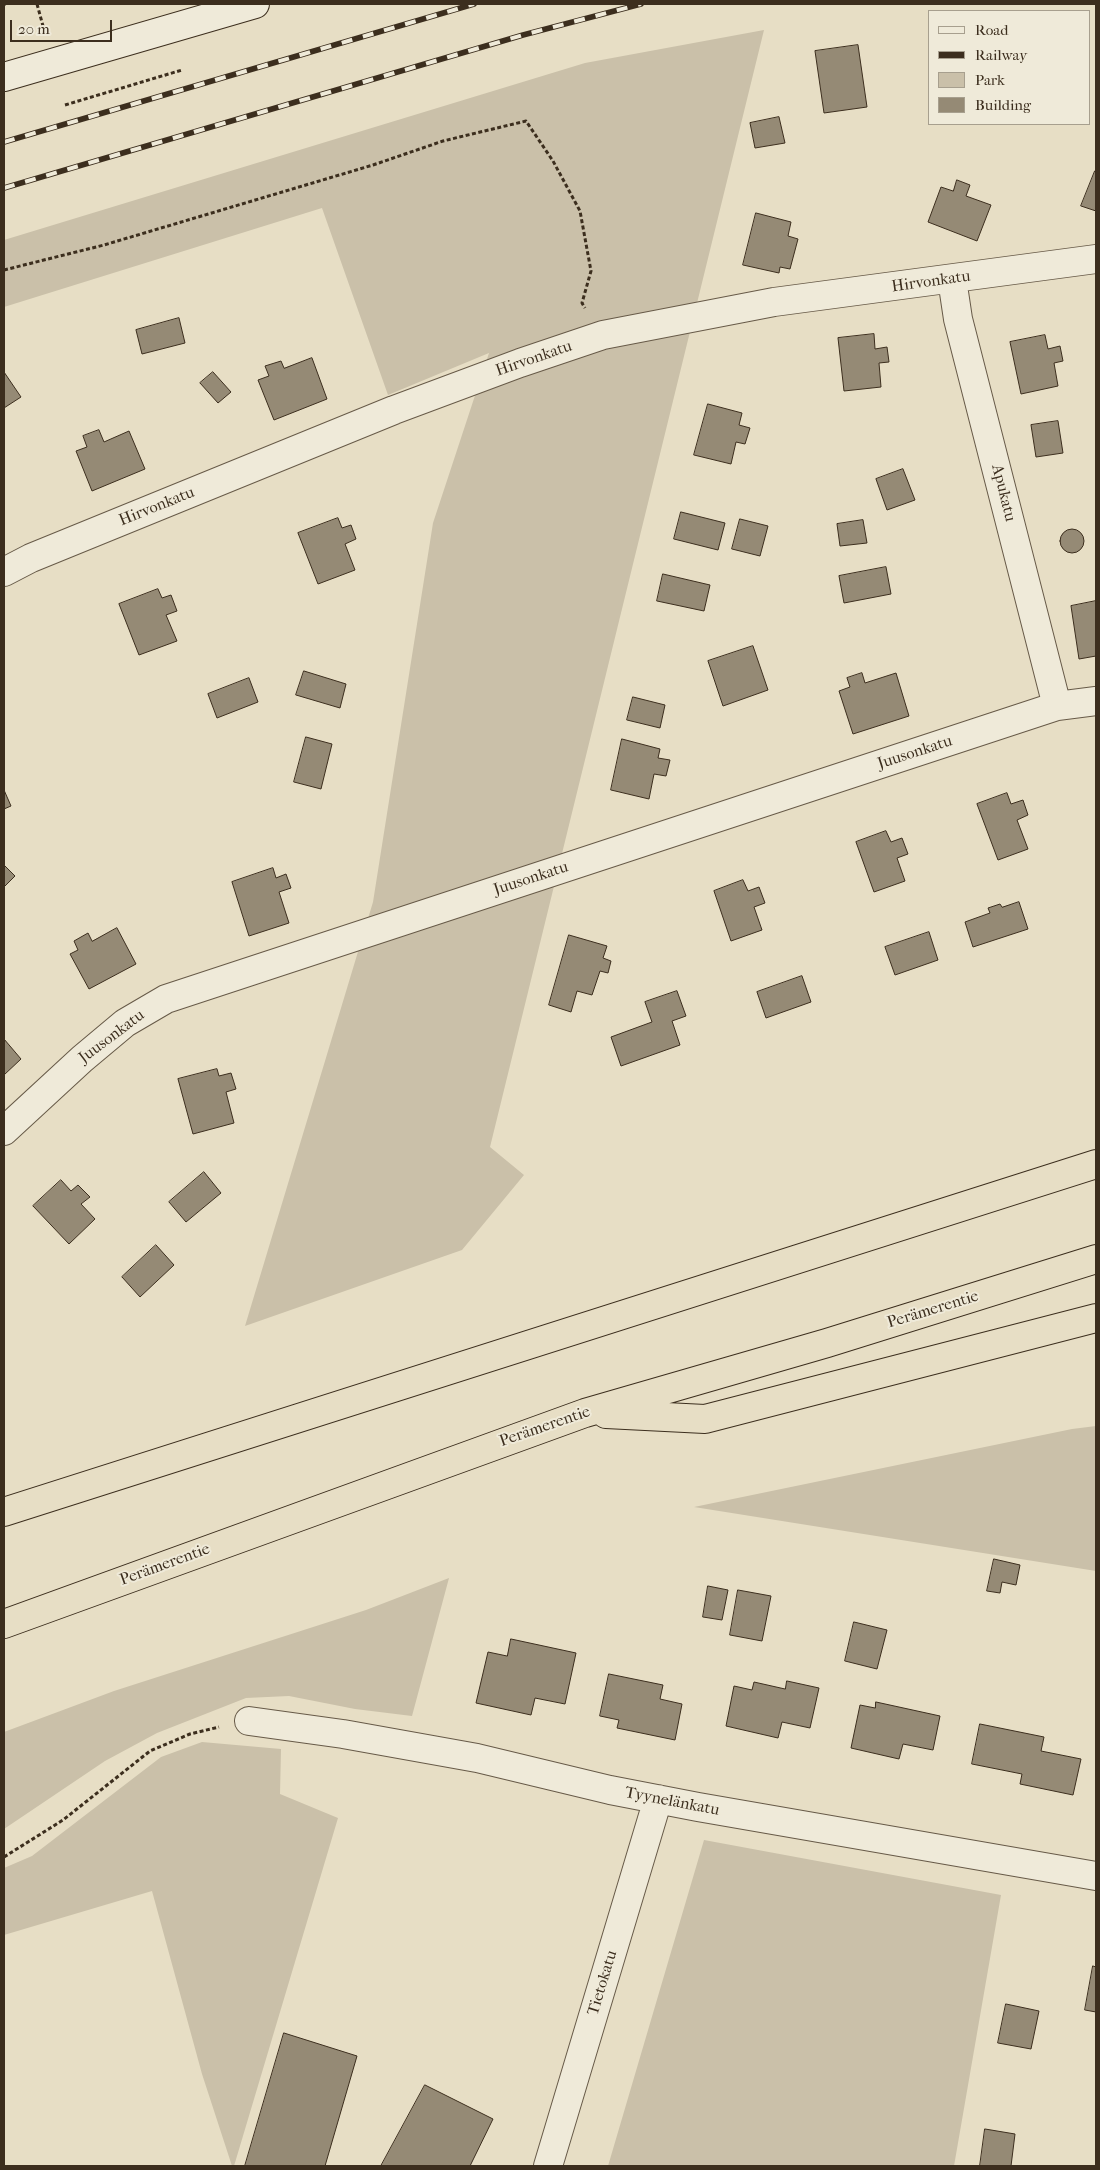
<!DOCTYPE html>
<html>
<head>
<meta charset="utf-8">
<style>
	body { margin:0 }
	#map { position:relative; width:1100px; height:2170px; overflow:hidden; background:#e7dec5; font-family:"IM FELL French Canon",serif }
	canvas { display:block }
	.frame { position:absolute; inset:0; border:5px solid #3c2e1e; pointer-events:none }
	.legend { position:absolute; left:928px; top:10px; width:162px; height:115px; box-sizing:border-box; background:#efead9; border:1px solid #a79f8e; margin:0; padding:6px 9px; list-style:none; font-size:15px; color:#3c2e1e }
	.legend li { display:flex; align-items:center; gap:10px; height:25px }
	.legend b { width:25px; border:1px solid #a79f8e }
	.scale { position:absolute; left:10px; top:20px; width:102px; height:22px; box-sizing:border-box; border:2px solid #3c2e1e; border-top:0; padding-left:6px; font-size:15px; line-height:18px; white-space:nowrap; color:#3c2e1e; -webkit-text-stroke:4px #efead9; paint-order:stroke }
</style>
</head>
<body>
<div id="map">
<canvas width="1100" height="2170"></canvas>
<div class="frame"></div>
<ul class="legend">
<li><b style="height:6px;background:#efead9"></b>Road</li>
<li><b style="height:6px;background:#3c2e1e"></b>Railway</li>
<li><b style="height:14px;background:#cac0a9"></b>Park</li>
<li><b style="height:14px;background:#958a75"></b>Building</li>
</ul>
<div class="scale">20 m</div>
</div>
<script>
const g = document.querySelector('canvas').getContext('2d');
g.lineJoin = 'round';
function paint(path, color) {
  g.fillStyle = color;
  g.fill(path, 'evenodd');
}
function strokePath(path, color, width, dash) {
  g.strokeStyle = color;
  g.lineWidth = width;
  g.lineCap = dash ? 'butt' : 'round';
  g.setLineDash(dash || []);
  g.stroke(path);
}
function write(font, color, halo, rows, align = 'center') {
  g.font = font + ' "IM FELL French Canon",serif';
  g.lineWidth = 4;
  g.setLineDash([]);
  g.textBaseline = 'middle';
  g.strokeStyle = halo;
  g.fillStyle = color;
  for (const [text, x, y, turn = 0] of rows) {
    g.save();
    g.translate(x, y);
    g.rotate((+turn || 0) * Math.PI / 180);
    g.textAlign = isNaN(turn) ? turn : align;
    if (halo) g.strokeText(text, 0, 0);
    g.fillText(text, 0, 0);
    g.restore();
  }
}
paint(new Path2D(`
	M764 30 490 1147 524 1175 462 1250 245 1326 373 902 433 523 489 353 388 395 322 208 4 307V240L585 63Z
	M1096 1426V1571L694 1507 1072 1429Z
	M449 1578 412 1716 355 1709 289 1696 246 1698 157 1733 105 1761 4 1829V1732L114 1691 366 1610Z
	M202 1742 281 1749 280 1794 338 1818 234 2166H232L202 2074 152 1891 4 1935V1868L32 1856 161 1757Z
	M704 1840 1001 1895 954 2166H608Z`), '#cac0a9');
const building = new Path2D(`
	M858 45 867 107 824 113 815 51Z
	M779 117 785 143 755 148 750 123Z
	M1095 171H1096V211L1081 206Z
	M957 180 970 185 966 196 991 205 977 241 928 222 941 187 953 191Z
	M756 213 791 222 788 236 798 239 790 269 780 267 779 273 743 265Z
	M179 318 185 343 142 354 136 330Z
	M874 334 875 349 887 347 889 362 879 363 881 387 844 391 838 338Z
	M1045 335 1048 349 1060 346 1063 361 1054 363 1058 386 1021 394 1010 342Z
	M312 358 327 399 274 420 258 380 269 376 265 366 281 361 284 368Z
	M4 372 21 397 4 408Z
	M213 372 231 392 218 403 200 383Z
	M708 404 742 413 739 425 750 428 745 444 736 442 731 464 694 455Z
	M1058 421 1063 453 1036 457 1031 425Z
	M99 430 104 442 129 431 145 469 92 491 76 451 87 447 83 436Z
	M903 469 915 500 887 510 876 479Z
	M681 512 725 523 718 550 674 539Z
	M338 518 342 528 351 525 356 539 345 544 355 570 318 584 298 533Z
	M740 519 768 526 760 556 732 549Z
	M863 520 867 543 840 546 837 524Z
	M1060 541a12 12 0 1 1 24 0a12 12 0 1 1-24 0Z
	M886 567 891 594 844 603 839 576Z
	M663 574 710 585 704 611 657 601Z
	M158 589 162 598 171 595 177 611 166 615 177 641 139 655 119 604Z
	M1096 601V656L1079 659 1071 606Z
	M753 646 768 690 723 706 708 661Z
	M304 671 346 684 340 708 296 695Z
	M862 673 865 683 896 673 909 716 853 734 839 691 850 687 847 678Z
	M249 678 258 702 217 718 208 694Z
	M633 697 665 705 660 728 627 720Z
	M306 737 332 744 321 789 294 782Z
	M622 739 660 749 658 758 670 760 666 776 654 774 649 799 611 790Z
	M4 790 11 806 4 809Z
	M1007 793 1011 804 1023 800 1028 815 1017 820 1028 849 998 860 977 804Z
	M886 831 891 842 902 838 908 854 897 858 905 881 874 892 856 842Z
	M4 865 15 876 4 887Z
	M273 868 276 878 286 874 291 888 279 892 289 923 249 936 232 882Z
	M743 880 748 891 759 887 765 903 754 907 762 930 731 941 714 891Z
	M1019 902 1028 929 973 947 965 922 990 913 988 908 1000 904 1002 907Z
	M117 928 136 964 89 989 70 954 78 950 74 941 88 933 92 941Z
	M929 932 938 960 895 975 885 947Z
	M569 935 607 946 603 958 611 961 608 973 600 971 592 995 577 991 571 1012 549 1005Z
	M802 976 811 1002 766 1018 757 992Z
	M677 991 686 1016 672 1021 680 1045 621 1066 611 1037 652 1022 645 1002Z
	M4 1039 21 1059 4 1075Z
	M217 1069 219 1076 231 1073 236 1089 226 1092 234 1123 193 1134 178 1079Z
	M204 1172 221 1193 186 1222 169 1202Z
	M61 1180 71 1191 78 1185 90 1197 81 1204 95 1219 69 1244 33 1206Z
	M156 1245 174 1265 140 1297 122 1277Z
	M994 1559 1020 1565 1016 1585 1002 1582 1000 1593 987 1591Z
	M708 1586 728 1590 722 1620 703 1617Z
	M738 1590 771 1596 762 1641 730 1635Z
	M854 1622 887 1630 877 1669 845 1661Z
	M511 1639 576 1653 565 1704 535 1698 531 1715 476 1703 488 1652 507 1656Z
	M609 1674 663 1685 660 1699 682 1704 675 1740 617 1728 619 1720 600 1716Z
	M787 1681 819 1688 810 1728 782 1722 778 1738 726 1726 734 1686 752 1690 754 1682 785 1689Z
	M876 1702 940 1716 933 1750 903 1744 899 1759 851 1748 860 1705 875 1708Z
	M980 1724 1044 1737 1041 1751 1081 1759 1073 1795 1020 1784 1022 1774 972 1764Z
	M1093 1966 1096 1967V2012L1085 2010Z
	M1006 2004 1039 2011 1031 2049 998 2043Z
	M284 2033 357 2056 325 2166H245Z
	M425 2085 493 2119 470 2166H381Z
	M985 2129 1015 2134 1011 2166H980Z`);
paint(building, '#958a75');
strokePath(building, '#3c2e1e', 1);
const minor = new Path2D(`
	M952 279 958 319 1057 706
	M4 572 31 558 394 410 520 363 603 335 774 302 1096 259
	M4 1131 82 1059 125 1023 166 999 1057 706 1096 701
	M249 1721 343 1734 477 1758 610 1790 698 1807 1096 1876
	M548 2166 658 1799`);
const secondary = new Path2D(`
	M4 77 255 4`);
const motorway = new Path2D(`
	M606 1414 705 1419 1096 1318
	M4 1512 1096 1164
	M4 1624 585 1413 827 1343 1096 1259`);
strokePath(minor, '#675a48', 30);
strokePath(secondary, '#3c2e1e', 30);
strokePath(motorway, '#3c2e1e', 30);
strokePath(new Path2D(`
	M4 4H6
	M37 4 43 26
	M65 105 182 70
	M4 270 104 245 373 165 443 141 526 121 553 161 580 211 591 271 582 303 585 308
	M4 1857 63 1820 150 1751 190 1734 219 1727`), '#3c2e1e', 3, [4, 2.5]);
strokePath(minor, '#efead9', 28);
strokePath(secondary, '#efead9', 28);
strokePath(motorway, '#e7dec5', 28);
const rail = new Path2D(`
	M4 142 474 4
	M4 188 523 35 641 4`);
strokePath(rail, '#3c2e1e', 5.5);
strokePath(rail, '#efead9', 4, [11]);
write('16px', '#3c2e1e', '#efead9', [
	["Hirvonkatu",931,282,-8],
	["Hirvonkatu",534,359,-19],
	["Apukatu",1003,493,76],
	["Hirvonkatu",157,507,-22],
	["Juusonkatu",915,753,-18],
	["Juusonkatu",531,879,-18],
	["Juusonkatu",112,1037,-37],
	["Perämerentie",933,1310,-17],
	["Perämerentie",545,1427,-19],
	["Perämerentie",165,1565,-20],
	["Tyynelänkatu",672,1802,11],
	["Tietokatu",603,1983,-73]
]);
</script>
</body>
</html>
